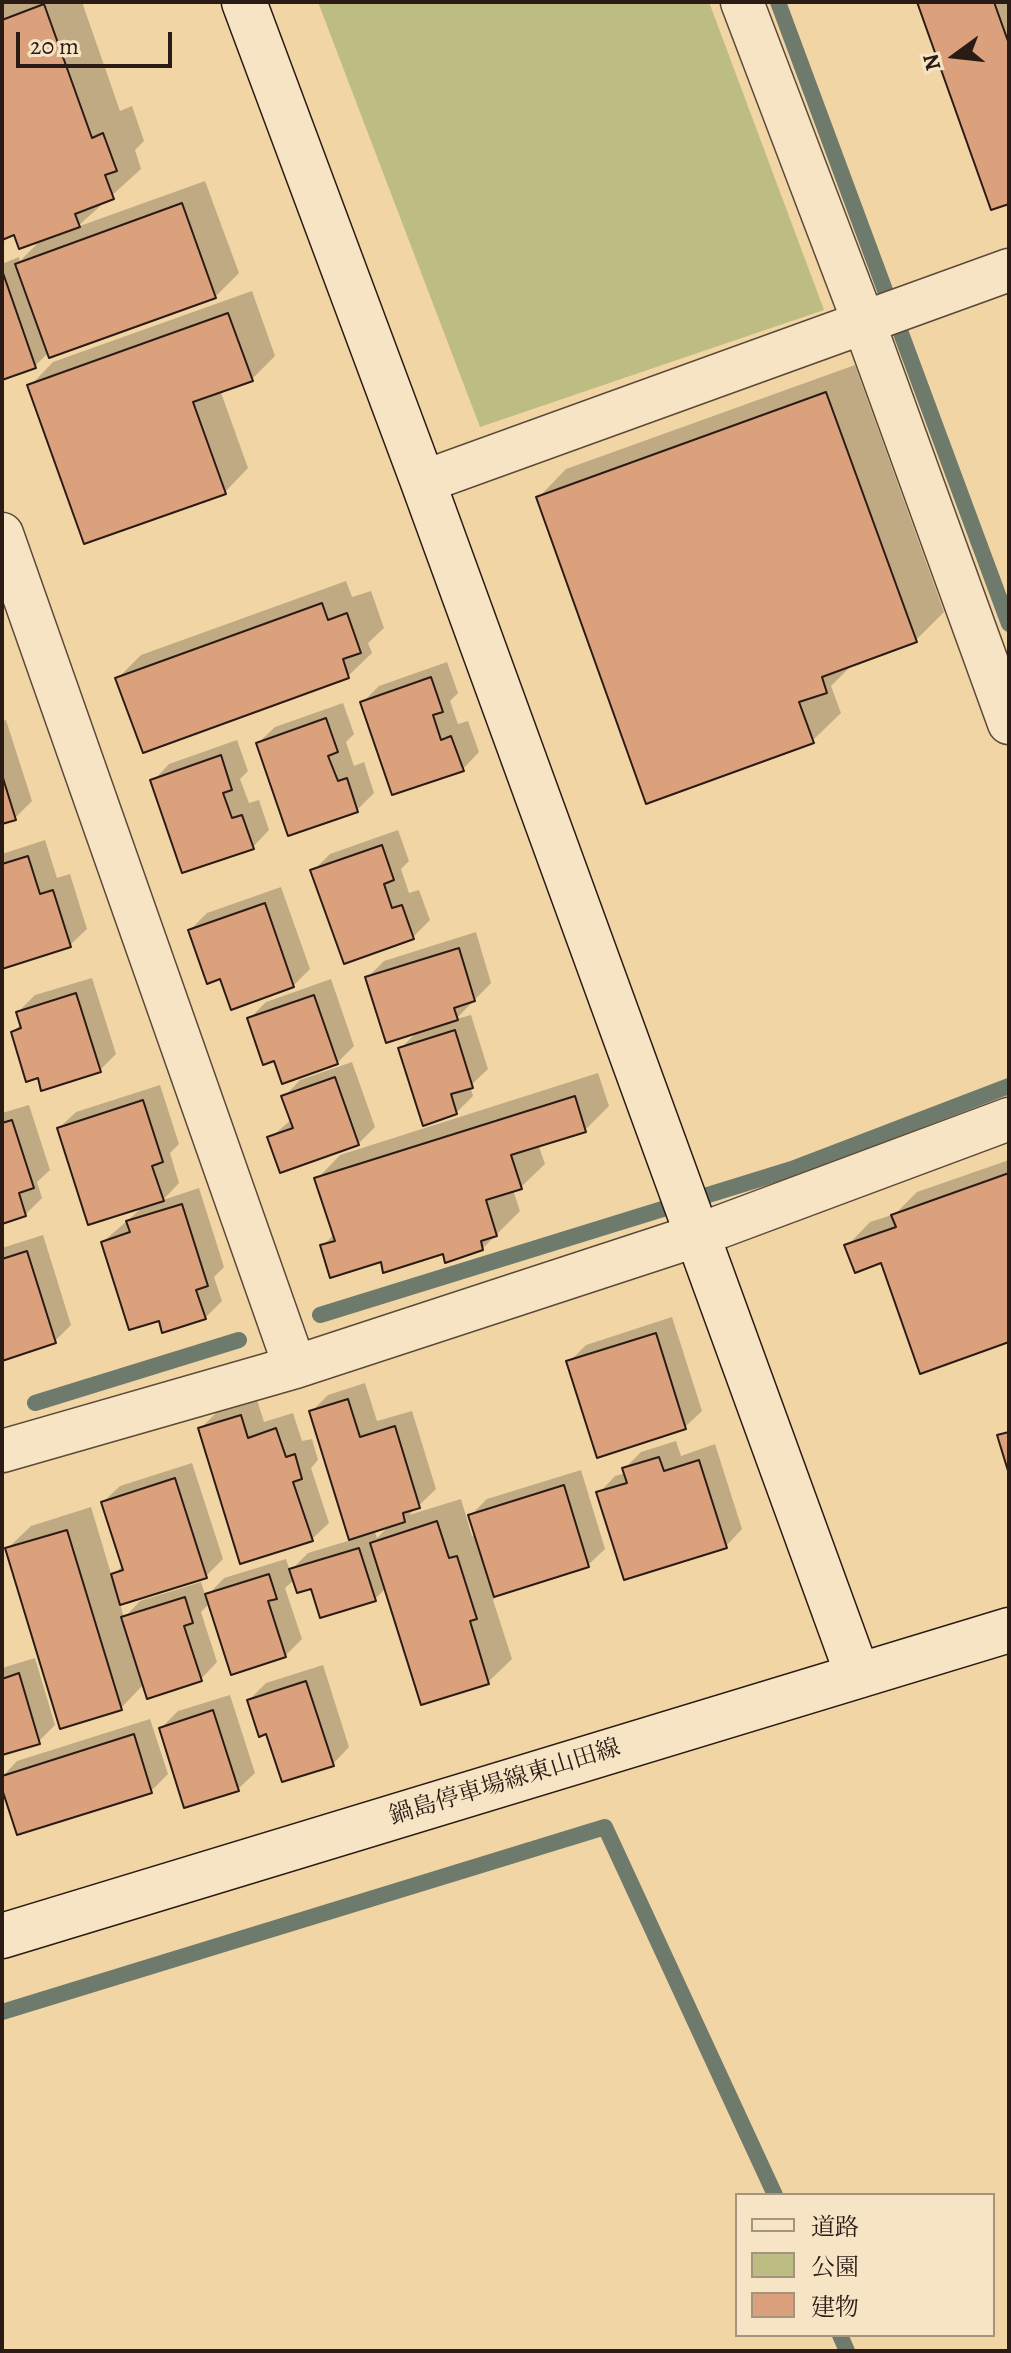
<!DOCTYPE html>
<html>
<head>
<meta charset="utf-8">
<style>
	body { margin:0 }
	#map { position:relative; width:1011px; height:2353px; overflow:hidden; background:#f1d5a5; font-family:Alegreya,"Noto Serif JP",serif }
	canvas { display:block }
	.frame { position:absolute; inset:0; border:4px solid #2a1b15; pointer-events:none }
	.legend { position:absolute; left:735px; top:2193px; width:260px; height:144px; box-sizing:border-box; background:#f6e4c4; border:2px solid #a4947e; margin:0; padding:10px 14px; list-style:none; font-size:24px; color:#2a1b15 }
	.legend li { display:flex; align-items:center; gap:16px; height:40px }
	.legend b { width:40px; border:2px solid #a4947e }
	.north { position:absolute; left:915px; top:16px; width:80px; height:80px; -webkit-text-stroke:6px #f6e4c4; paint-order:stroke; rotate:255deg; font-size:22px; font-weight:700; line-height:32px; text-align:center; color:#2a1b15 }
	.north::after { content:''; display:block; margin:auto; width:28px; height:36px; background:#2a1b15; clip-path:polygon(50% 0,100% 100%,50% 72%,0 100%) }
	.scale { position:absolute; left:16px; top:32px; width:156px; height:36px; box-sizing:border-box; border:4px solid #2a1b15; border-top:0; padding-left:10px; font-size:24px; line-height:28px; white-space:nowrap; color:#2a1b15; -webkit-text-stroke:6px #f6e4c4; paint-order:stroke }
</style>
</head>
<body>
<div id="map">
<canvas width="1011" height="2353"></canvas>
<div class="frame"></div>
<ul class="legend">
<li><b style="height:10px;background:#f6e4c4"></b>道路</li>
<li><b style="height:22px;background:#bdbc83"></b>公園</li>
<li><b style="height:22px;background:#dba17c"></b>建物</li>
</ul>
<div class="north">N</div>
<div class="scale">20 m</div>
</div>
<script>
const g = document.querySelector('canvas').getContext('2d');
g.lineJoin = 'round';
function paint(path, color) {
  g.fillStyle = color;
  g.fill(path, 'evenodd');
}
function strokePath(path, color, width, dash) {
  g.strokeStyle = color;
  g.lineWidth = width;
  g.lineCap = dash ? 'butt' : 'round';
  g.setLineDash(dash || []);
  g.stroke(path);
}
function write(font, color, halo, rows, align = 'center') {
  g.font = font + ' Alegreya,"Noto Serif JP",serif';
  g.lineWidth = 8;
  g.setLineDash([]);
  g.textBaseline = 'middle';
  g.strokeStyle = halo;
  g.fillStyle = color;
  for (const [text, x, y, turn = 0] of rows) {
    g.save();
    g.translate(x, y);
    g.rotate((+turn || 0) * Math.PI / 180);
    g.textAlign = isNaN(turn) ? turn : align;
    if (halo) g.strokeText(text, 0, 0);
    g.fillText(text, 0, 0);
    g.restore();
  }
}
paint(new Path2D(`
	M318 2H709L824 310 480 427Z`), '#bdbc83');
paint(new Path2D(`
	M5 2H82L120 111 132 106 144 141 135 150 141 169 77 227 205 181 239 273 215 297 49 352 35 366 2 378V264L19 257 20 261 43 238 15 233 2 237V3Z
	M919 2H1009V202Z
	M252 291 275 356 252 379 220 390 248 468 225 492 30 386 53 362Z
	M855 365 944 612 915 641 854 663 831 686 841 713 812 741 538 498 566 469Z
	M346 581 352 597 371 591 384 628 368 643 372 653 348 676 117 679 141 655Z
	M447 662 458 693 450 701 458 724 468 721 479 752 463 769 363 702 379 686Z
	M343 703 354 734 346 742 354 766 364 762 374 793 357 810 258 743 275 727Z
	M6 720 32 801 15 818 2 822V721Z
	M237 740 248 771 240 779 249 803 259 800 269 830 253 847 153 781 169 764Z
	M398 830 409 861 401 869 409 893 419 890 430 920 413 937 313 871 330 854Z
	M45 840 57 878 70 874 87 929 70 945 2 967V854Z
	M281 887 310 969 293 986 222 976 190 930 207 913Z
	M476 932 491 983 456 1019 471 1015 488 1069 470 1086 473 1096 456 1113 401 1048 418 1031 367 978 384 961Z
	M92 978 116 1054 99 1071 39 1075 13 1032 22 1023 18 1012 35 995Z
	M331 979 354 1046 337 1063 275 1059 249 1019 266 1002Z
	M352 1062 375 1127 358 1144 270 1138 292 1119 284 1097 300 1080Z
	M598 1073 609 1106 585 1130 538 1144 545 1164 521 1187 513 1190 520 1211 482 1249 382 1260 323 1246 334 1234 317 1179 340 1155Z
	M160 1085 179 1144 170 1153 179 1183 163 1200 199 1188 224 1267 214 1277 222 1301 205 1318H160L103 1242 145 1205 59 1128 76 1112Z
	M29 1105 50 1170 37 1182 42 1198 25 1215 2 1222V1113Z
	M1009 1160V1340L883 1261 847 1246 870 1222 895 1214 917 1192Z
	M43 1235 71 1325 55 1341 2 1356V1248Z
	M672 1317 702 1411 685 1427 569 1362 586 1345Z
	M365 1383 377 1421 412 1411 436 1489 409 1515 461 1499 472 1536 476 1535 470 1516 487 1499 581 1470 605 1549 588 1565 500 1593 493 1600 512 1659 488 1682 386 1588 375 1599 312 1587 295 1579 285 1588 302 1639 285 1656 210 1603 201 1612 217 1662 201 1679 144 1684 121 1708 7 1549 31 1526 91 1507 112 1577 123 1565 103 1502 120 1486 192 1463 223 1559 206 1576 120 1603 124 1618 140 1601 201 1582 206 1597 224 1578 286 1559 290 1571 308 1553 351 1540 311 1412 328 1395ZM391 1524 377 1538 374 1530Z
	M257 1400 264 1422 293 1413 302 1441 312 1439 318 1460 311 1468 329 1523 312 1539 200 1429 217 1412Z
	M676 1441 681 1456 715 1444 742 1529 726 1546 599 1493 615 1476 626 1473 624 1469 641 1452Z
	M35 1658 55 1725 38 1742 2 1753V1668Z
	M323 1665 349 1747 333 1764 249 1700 266 1683Z
	M230 1695 255 1773 238 1789 161 1728 178 1711Z
	M150 1719 168 1774 151 1791 2 1782V1777L17 1761Z`), '#0003');
strokePath(new Path2D(`
	M778 2 1009 624
	M320 1315 792 1169 1009 1086
	M35 1403 239 1340
	M2 2012 605 1827 775 2195
	M840 2335 847 2351`), '#6e7a6b', 16);
const building = new Path2D(`
	M917 2H994L1009 44V204L991 210Z
	M44 4 92 138 103 133 117 171 105 175 114 199 75 214 80 227 19 249 14 235 2 240V20Z
	M182 203 216 298 49 358 15 264Z
	M3 273 36 368 2 380V273Z
	M228 313 253 381 193 402 226 494 84 544 27 385Z
	M826 392 917 642 822 677 827 693 799 702 814 743 646 804 536 497Z
	M322 603 328 620 347 613 361 653 343 659 349 678 143 753 115 678Z
	M431 677 443 712 433 715 441 740 451 736 464 771 392 795 360 702Z
	M326 718 338 752 328 756 338 781 347 778 358 812 288 836 256 743Z
	M221 755 232 790 223 793 232 818 242 815 254 849 182 873 150 780Z
	M2 775 16 820 2 824Z
	M382 845 394 880 384 884 392 908 402 905 414 939 344 964 310 870Z
	M28 856 40 894 53 890 71 947 2 969V864Z
	M265 903 294 987 231 1010 220 979 207 984 188 930Z
	M459 948 475 1001 454 1008 458 1020 386 1043 365 977Z
	M76 993 101 1072 41 1091 38 1078 26 1082 11 1032 21 1028 16 1012Z
	M314 995 338 1064 282 1084 274 1061 263 1065 247 1018Z
	M455 1030 473 1088 451 1094 457 1114 423 1126 398 1048Z
	M335 1077 359 1145 280 1173 267 1137 293 1128 281 1096Z
	M575 1096 586 1132 511 1155 522 1189 486 1200 497 1236 481 1241 483 1250 445 1263 443 1254 383 1273 381 1262 330 1278 320 1245 335 1241 314 1178Z
	M143 1100 163 1162 152 1166 164 1201 88 1225 57 1128Z
	M12 1120 34 1188 19 1193 26 1216 2 1224V1123Z
	M1009 1173V1342L920 1374 881 1263 855 1273 844 1245 896 1227 891 1215Z
	M182 1204 208 1286 196 1290 206 1319 162 1333 159 1321 129 1330 101 1242 130 1232 126 1221Z
	M27 1251 56 1343 2 1361V1259Z
	M656 1333 686 1429 597 1458 566 1361Z
	M348 1399 360 1437 395 1426 420 1508 403 1513 405 1522 349 1540 309 1411Z
	M241 1415 248 1438 276 1428 286 1457 295 1454 302 1479 293 1482 313 1541 240 1564 198 1428Z
	M1009 1432V1474L997 1435Z
	M659 1457 664 1471 699 1460 727 1548 624 1580 596 1492 627 1483 622 1468Z
	M175 1478 207 1578 120 1605 111 1574 123 1570 101 1502Z
	M564 1485 589 1567 494 1597 468 1515Z
	M437 1521 449 1558 457 1556 477 1619 470 1621 489 1684 421 1705 370 1543Z
	M67 1530 122 1710 60 1729 5 1548Z
	M359 1548 376 1601 320 1618 311 1589 297 1593 289 1569Z
	M269 1574 277 1599 268 1601 286 1657 231 1675 205 1594Z
	M185 1597 193 1623 184 1626 202 1681 147 1699 121 1617Z
	M19 1673 40 1744 2 1755V1679Z
	M306 1681 334 1766 282 1782 266 1734 259 1737 247 1700Z
	M213 1710 239 1791 184 1808 159 1728Z
	M134 1734 152 1793 17 1835 2 1789V1776Z`);
paint(building, '#dba17c');
strokePath(building, '#2a1b15', 2);
const street = new Path2D(`
	M742 2 864 323 1009 723
	M423 482 1009 270
	M2 534 295 1367
	M2 1451 295 1367 698 1235 1009 1119`);
const secondary = new Path2D(`
	M244 2 423 482 858 1676
	M2 1936 1009 1630`);
strokePath(street, '#5c4a39', 45);
strokePath(secondary, '#2a1b15', 47);
strokePath(street, '#f6e4c4', 42);
strokePath(secondary, '#f6e4c4', 44);
write('24px', '#2a1b15', '#f6e4c4', [
	["鍋島停車場線東山田線",505,1783,-17]
]);
</script>
</body>
</html>
